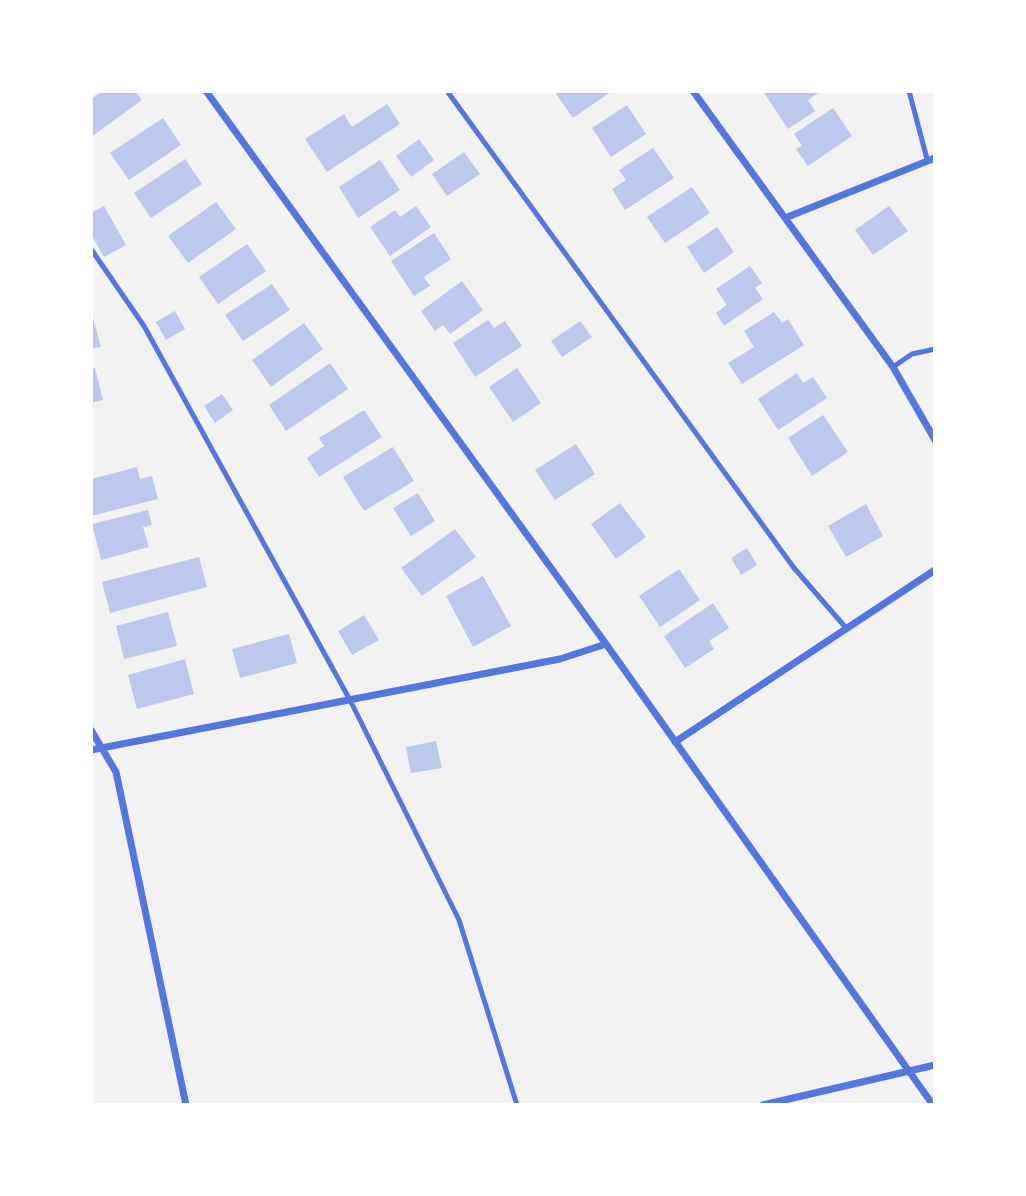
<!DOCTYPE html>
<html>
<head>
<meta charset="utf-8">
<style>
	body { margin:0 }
	#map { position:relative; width:1026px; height:1196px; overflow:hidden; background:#f2f2f2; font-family:Quicksand,sans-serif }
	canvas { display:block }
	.frame { position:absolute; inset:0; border:93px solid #fff; pointer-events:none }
</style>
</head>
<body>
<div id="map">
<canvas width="1026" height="1196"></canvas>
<div class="frame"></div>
</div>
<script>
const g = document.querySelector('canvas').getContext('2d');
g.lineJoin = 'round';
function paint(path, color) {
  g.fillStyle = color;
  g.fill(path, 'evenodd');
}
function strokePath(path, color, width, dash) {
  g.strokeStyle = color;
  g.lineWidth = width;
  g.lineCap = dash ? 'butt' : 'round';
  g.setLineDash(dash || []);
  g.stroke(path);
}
paint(new Path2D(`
	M103 91H135L142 100 91 137V99Z
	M554 91H612L573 118Z
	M763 91H821L808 100 815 111 788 129Z
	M387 104 400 124 327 172 305 139 344 114 352 127Z
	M627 105 646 134 611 157 592 128Z
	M833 108 852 136 808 166 796 149 802 146 794 134Z
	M163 118 181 145 129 180 110 153Z
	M419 139 434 160 411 177 396 156Z
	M653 148 674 178 625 210 612 189 626 180 619 170Z
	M464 152 480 174 447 196 432 174Z
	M185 159 202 184 151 218 134 193Z
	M380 160 400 190 358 218 339 187Z
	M692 187 710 213 665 243 647 217Z
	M216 202 236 229 188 263 168 236Z
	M104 206 126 245 104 257 91 234V213Z
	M416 206 431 227 390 256 370 227 395 210 400 217Z
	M889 206 908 231 873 255 855 230Z
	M717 227 734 252 704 273 687 247Z
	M434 233 451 259 424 277 430 286 414 296 391 261Z
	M247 244 266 271 218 304 199 277Z
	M750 266 762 283 755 288 763 299 724 326 716 313 727 305 716 289Z
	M462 281 483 310 450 334 443 325 435 331 421 311Z
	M272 284 290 310 243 341 225 315Z
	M91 311 101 347 91 349Z
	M175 311 185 329 166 340 156 322Z
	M774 312 782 323 788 319 804 345 742 384 728 363 754 347 744 331Z
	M488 320 494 328 505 321 522 346 475 377 453 343Z
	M580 321 592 337 562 357 551 341Z
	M304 323 323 349 271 387 252 360Z
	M330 363 348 389 286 431 269 405Z
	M95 368 103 400 91 403V369Z
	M517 368 541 403 513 422 489 387Z
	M797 373 803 383 813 377 827 398 778 430 758 399Z
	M222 394 233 410 215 423 204 406Z
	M364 410 382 437 319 477 307 458 324 446 319 438Z
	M823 415 848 452 812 476 788 438Z
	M576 444 595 474 555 500 535 470Z
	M393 447 414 481 364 511 343 477Z
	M137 467 140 479 152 476 158 499 91 516V479Z
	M418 493 435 521 411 536 393 508Z
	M620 503 646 537 616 559 591 524Z
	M866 504 883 536 846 557 828 526Z
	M148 510 152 525 143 527 149 547 101 560 92 524Z
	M455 529 476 557 422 596 401 568Z
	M747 548 757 565 741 575 731 558Z
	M199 557 207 587 110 613 102 582Z
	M679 569 700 600 660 627 639 596Z
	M483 576 511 626 473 647 446 596Z
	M713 603 729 628 709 641 714 649 685 668 664 636Z
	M168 612 177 646 124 659 116 626Z
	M364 615 379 640 352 655 338 631Z
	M289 634 297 663 240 678 232 649Z
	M185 659 194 694 137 709 128 675Z
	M436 741 442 768 411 773 406 747Z`), '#bdc9ec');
strokePath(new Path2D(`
	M447 91 794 568 847 629
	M909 91 927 159
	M91 249 144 326 350 700 459 920 517 1105
	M893 367 912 354 935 349`), '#5277de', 5);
strokePath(new Path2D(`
	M206 91 606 644 933 1105
	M693 91 893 367 935 440
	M785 218 935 158
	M91 730 116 772 186 1105
	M675 742 935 570
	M91 750 560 659 606 644
	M763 1105 935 1065`), '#5277de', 7);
</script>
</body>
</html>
